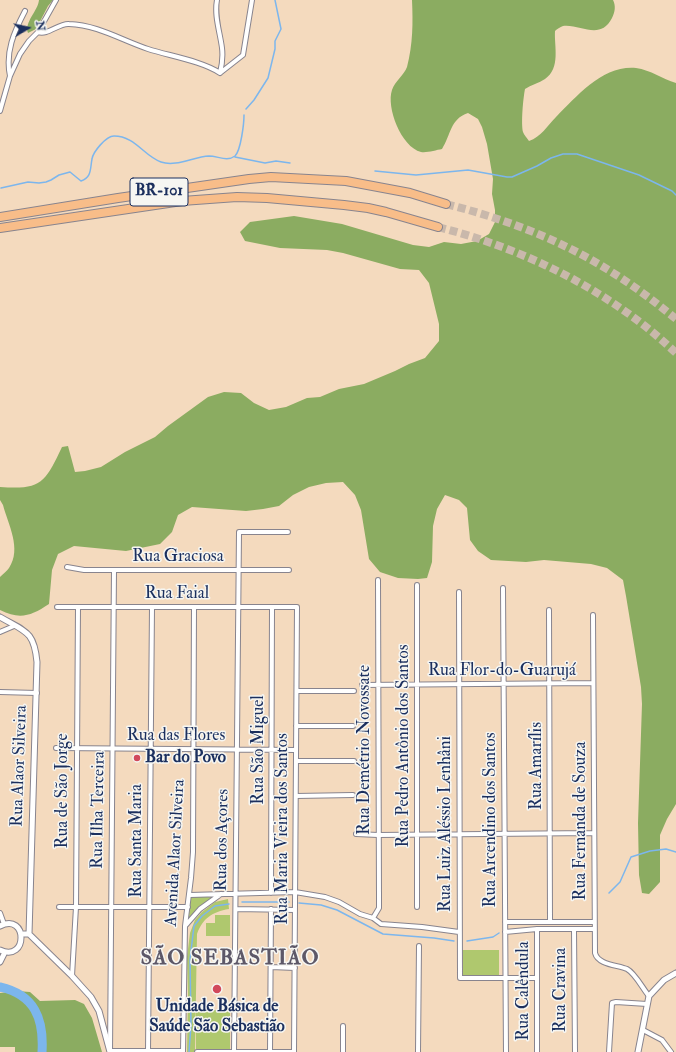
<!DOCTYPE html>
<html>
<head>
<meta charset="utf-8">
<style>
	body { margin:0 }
	#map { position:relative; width:676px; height:1052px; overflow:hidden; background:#f4dabe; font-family:"IM FELL Double Pica",serif }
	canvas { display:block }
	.north { position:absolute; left:8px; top:8px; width:40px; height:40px; -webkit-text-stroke:3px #f6f6f2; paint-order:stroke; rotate:81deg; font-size:11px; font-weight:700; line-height:16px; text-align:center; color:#1b2f5e }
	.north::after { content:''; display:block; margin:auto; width:14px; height:18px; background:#1b2f5e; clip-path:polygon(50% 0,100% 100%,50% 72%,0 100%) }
</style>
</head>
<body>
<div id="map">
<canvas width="676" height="1052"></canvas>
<div class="north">N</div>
</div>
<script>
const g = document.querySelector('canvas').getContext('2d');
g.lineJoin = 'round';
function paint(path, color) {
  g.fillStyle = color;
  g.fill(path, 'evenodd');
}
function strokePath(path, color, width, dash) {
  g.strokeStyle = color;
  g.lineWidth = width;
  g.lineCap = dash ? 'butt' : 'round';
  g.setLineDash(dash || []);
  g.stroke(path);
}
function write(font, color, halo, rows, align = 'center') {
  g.font = font + ' "IM FELL Double Pica",serif';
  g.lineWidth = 3;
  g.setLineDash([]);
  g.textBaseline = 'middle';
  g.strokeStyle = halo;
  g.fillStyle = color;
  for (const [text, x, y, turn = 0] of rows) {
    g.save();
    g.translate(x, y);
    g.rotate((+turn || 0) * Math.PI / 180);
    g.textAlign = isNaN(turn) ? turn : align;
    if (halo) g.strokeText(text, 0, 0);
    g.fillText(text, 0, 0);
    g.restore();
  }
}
paint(new Path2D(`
	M190 896H214V897L197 909 191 917H189Z
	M228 899 229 909C212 912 203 918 197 934L195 1052H187L188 994 187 957 190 933 195 920 202 912 215 902Z
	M215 915H230V936H206V923H215Z
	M462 950H499V975L463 976Z
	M196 1010H230V1050L196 1049Z`), '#afc86e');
paint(new Path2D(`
	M39 0H53L48 6 36 29 28 33C24 22 38 11 39 0Z
	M412 0H613C616 6 615 12 612 18 600 41 581 24 563 26 560 27 557 29 555 31 554 46 561 68 545 79 539 83 531 85 525 89 523 99 521 123 523 132 524 135 527 138 529 141 541 137 547 126 556 117 577 96 603 65 636 68 651 70 662 79 676 83V804L667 819 660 835V882L649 894 642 893 639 875 638 823 642 704 641 687 626 596 623 580 607 568 591 564 544 560 526 562 491 560 478 551 470 540 467 508 459 500 445 495 437 509 433 526 432 562 427 578 418 579 398 578 380 572 369 559 361 510 355 495 343 482 326 483 309 487 293 495 279 506 263 509 246 511 192 507 178 515 172 532 160 544 126 551 74 546 58 554 52 570 49 604C31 616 20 620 0 610V577C3 574 7 571 9 568 22 549 8 524 3 505L0 500V487C41 490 45 483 62 447L68 446 75 472 85 471 101 467 125 452 155 437 168 426 208 397 224 392 241 393 254 403 269 410 286 407 307 398 320 397 339 389 364 384 395 371 409 364 425 358 439 341V324L429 283 419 270 400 269 343 253 327 250 280 248 245 241 240 232 250 222 294 216 342 224 413 245 429 247 444 242 461 244 477 241 489 234 495 222V210L492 194 493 179 487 144 482 127 478 119 468 113C450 119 451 135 442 149 436 150 427 153 421 152 401 147 386 107 392 90 395 81 404 75 407 67 413 44 413 23 412 0Z
	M17 991 30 992 40 1001 75 1000 84 1004 92 1018 102 1052H15V1047H0V993Z`), '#8bac61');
strokePath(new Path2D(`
	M246 109 254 100 268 78 275 49V41L281 29 275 0
	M235 157 265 163 276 161 290 163
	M375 171 416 175 468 170 507 177H512L537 166 551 158 563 154H577L639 175 672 191 676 195
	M1 188 28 182 39 183 46 182 51 180 59 175 70 172 81 181C92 177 90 169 92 159 93 152 106 136 114 136 135 136 144 156 161 162 176 167 193 157 209 156 218 156 227 162 235 156 241 150 244 123 244 115
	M609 893 620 882 631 857 650 851 666 849 676 852
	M242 902H289
	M299 903 321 905 337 910 383 934 434 938 454 941
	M467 941 493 937 499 933
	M0 991 5 988
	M189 1052 191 1025 190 959 194 926 202 916 215 906 229 904`), '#7cb6ed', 1.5);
strokePath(new Path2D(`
	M0 987C35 995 44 1019 42 1052`), '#7cb6ed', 9);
strokePath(new Path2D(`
	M446 204C537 227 604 259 676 319
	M438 227C525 249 611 291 676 353`), '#c9b8ab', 8, [8, 4]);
const minor = new Path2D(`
	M217 0C214 16 220 32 222 48 223 56 222 65 220 73
	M38 32C47 36 59 23 69 24 98 25 121 40 148 49 170 56 202 61 220 73
	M220 73 243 55 252 0
	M10 76C5 52 14 32 25 11
	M0 111 10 76 20 54 29 41 38 32 56 0
	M67 567 84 570H289
	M114 570 110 1051H183
	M417 585V907
	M503 588 506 1052
	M459 592 460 978H537
	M57 607H297L294 1052
	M549 610 550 922
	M593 615 595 953C598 965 618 965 627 969 635 973 643 989 649 996
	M0 632 14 626
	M362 685 593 683
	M297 691H354
	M0 692 37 693
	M296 726H353
	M56 748 296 750
	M296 761H354
	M296 796 353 795
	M356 834 378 835 594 833
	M271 893 272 607
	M190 895 295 892 325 897 339 902 360 914 373 918 381 924 422 927 459 932
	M59 907H188
	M236 909 295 910
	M0 913 4 924
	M373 918 379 908V900L378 580
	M505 922H594
	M186 925 200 909 221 894
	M537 929V1052
	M574 929 575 1052
	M505 932 537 929H594
	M271 967 295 968
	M72 976 76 907 78 607
	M643 1030 662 1040 671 1052
	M148 1052 152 607
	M183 1052 185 926 191 878 193 852 194 607
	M197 1052H294
	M234 1052 239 532H288
	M270 1052 271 909
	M343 1052V1026
	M418 1052 419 946
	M609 1052 612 1003 616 1002 647 1004`);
const tertiary = new Path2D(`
	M0 617C26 632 34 631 37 662L29 934
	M0 926C28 912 28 963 0 950
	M21 934H29L72 976 91 997 99 1011 110 1052
	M0 962 5 952
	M638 1052 649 996 664 980 676 973`);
const motorway = new Path2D(`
	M0 217 118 198 249 179 271 177 346 181 410 193 446 204
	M0 228 182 201 237 197 267 198 344 205 368 208 386 212 438 227`);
strokePath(minor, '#88848e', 6);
strokePath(tertiary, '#88848e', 7);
strokePath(motorway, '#88848e', 10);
strokePath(minor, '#fff', 4);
strokePath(tertiary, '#fff', 5);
strokePath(motorway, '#f8bd89', 8);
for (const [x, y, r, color] of [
	[137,758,4,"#d1495b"],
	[217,989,5,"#d1495b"]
]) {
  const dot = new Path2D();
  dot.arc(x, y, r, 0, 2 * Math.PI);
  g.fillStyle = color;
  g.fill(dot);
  strokePath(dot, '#f6f6f2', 1.5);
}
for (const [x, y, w] of [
	[159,192,58]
]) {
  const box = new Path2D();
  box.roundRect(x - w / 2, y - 14, w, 28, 3);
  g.fillStyle = '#f6f6f2';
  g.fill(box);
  strokePath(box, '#1b2f5e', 1);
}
write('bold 16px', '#1b2f5e', null, [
	["BR-101",159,192]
]);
write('17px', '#1b2f5e', '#f6f6f2', [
	["Rua Graciosa",178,557],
	["Rua Faial",177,594],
	["Rua Flor-do-Guarujá",502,671],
	["Rua das Flores",176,736],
	["Rua Pedro Antônio dos Santos",404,746,-90],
	["Rua São Miguel",259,750,-90],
	["Rua Demétrio Novossate",365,750,-90],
	["Rua Alaor Silveira",20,766,-88],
	["Rua Amarílis",537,766,-90],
	["Rua de São Jorge",63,791,-90],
	["Rua Ilha Terceira",99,810,-89],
	["Rua Arcendino dos Santos",491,820,-90],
	["Rua Fernanda de Souza",581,821,-90],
	["Rua Luiz Aléssio Lenhâni",446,824,-90],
	["Rua Maria Vieira dos Santos",283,829,-90],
	["Rua dos Açores",223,840,-89],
	["Rua Santa Maria",137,841,-90],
	["Avenida Alaor Silveira",176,853,-87],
	["Rua Cravina",561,990,-90],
	["Rua Calêndula",524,991,-90]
]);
write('bold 17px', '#1b2f5e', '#f6f6f2', [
	["Bar do Povo",145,758],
	["Unidade Básica de",217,1007,"center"],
	["Saúde São Sebastião",217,1027,"center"]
], 'left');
g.letterSpacing = '1px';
write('bold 21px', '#5d5868', '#f6f6f2', [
	["SÃO SEBASTIÃO",230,959]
]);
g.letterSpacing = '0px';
</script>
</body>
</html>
